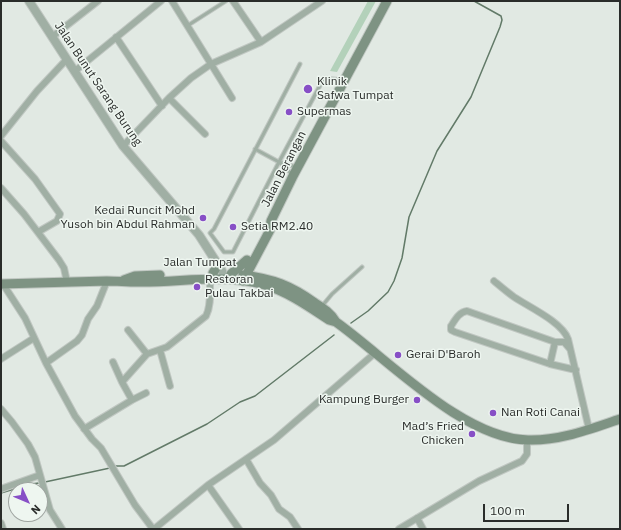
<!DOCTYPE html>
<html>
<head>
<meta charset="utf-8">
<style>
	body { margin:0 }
	#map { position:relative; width:621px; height:530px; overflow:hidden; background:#e1e9e3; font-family:"IBM Plex Sans",sans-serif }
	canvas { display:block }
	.frame { position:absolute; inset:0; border:2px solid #292c2a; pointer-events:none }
	.north { position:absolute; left:8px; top:482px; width:40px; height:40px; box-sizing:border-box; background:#eef6f0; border:1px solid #9fa5a1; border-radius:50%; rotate:134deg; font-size:11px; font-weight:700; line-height:16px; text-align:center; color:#292c2a }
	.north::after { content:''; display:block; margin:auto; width:14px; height:18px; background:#874fc6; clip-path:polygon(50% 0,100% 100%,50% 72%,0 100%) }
	.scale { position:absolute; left:483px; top:504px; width:86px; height:18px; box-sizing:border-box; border:2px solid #292c2a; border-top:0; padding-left:5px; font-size:12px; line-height:14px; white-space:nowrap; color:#292c2a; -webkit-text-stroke:3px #eef6f0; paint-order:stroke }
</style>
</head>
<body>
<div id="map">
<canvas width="621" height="530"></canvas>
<div class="frame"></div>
<div class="north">N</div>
<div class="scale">100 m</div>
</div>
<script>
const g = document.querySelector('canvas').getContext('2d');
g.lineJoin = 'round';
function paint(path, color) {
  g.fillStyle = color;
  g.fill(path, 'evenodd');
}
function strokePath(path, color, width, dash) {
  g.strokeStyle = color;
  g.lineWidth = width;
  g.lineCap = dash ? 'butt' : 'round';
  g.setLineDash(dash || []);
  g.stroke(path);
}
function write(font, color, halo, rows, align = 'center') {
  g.font = font + ' "IBM Plex Sans",sans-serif';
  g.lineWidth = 3;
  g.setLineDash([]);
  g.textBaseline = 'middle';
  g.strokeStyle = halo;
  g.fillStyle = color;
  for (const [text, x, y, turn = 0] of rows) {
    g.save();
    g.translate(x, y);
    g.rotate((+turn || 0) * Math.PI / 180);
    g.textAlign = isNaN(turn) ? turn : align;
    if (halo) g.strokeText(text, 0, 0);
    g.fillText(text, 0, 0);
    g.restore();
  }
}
paint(new Path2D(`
	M368 1H376L337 72 330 71Z`), '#b3d1ba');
strokePath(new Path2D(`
	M351 323 368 311 388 292 394 281 402 258 409 217 437 151 471 97 500 27 502 20 501 16 474 1
	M115 466H124L207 424 240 402 255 396 334 335
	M45 482 110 468
	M1 493 31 484 39 483`), '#627a68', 1.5);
const service = new Path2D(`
	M187 26 226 1
	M255 149 279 162 293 175
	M279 162 324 78 343 80
	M296 167 279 162 233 252H224L210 233 214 229 300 64
	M322 306 332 294 362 267`);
const minor = new Path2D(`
	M172 1 232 98
	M233 1 261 42
	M52 37 98 1
	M116 37 162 106
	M75 71 161 1
	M169 98 205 134
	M1 136 37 91 67 59
	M1 141 35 179 60 214 57 221 38 232
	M123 146 169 98 191 78 211 64 261 42 322 1
	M1 188 24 214 59 260 64 268 67 282
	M494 281C500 286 507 292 514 297 529 307 562 322 568 339L589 429
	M3 284 25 318 46 363 75 416 92 439 101 448 135 505 153 529
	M128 330 147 354
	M570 349 564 342H555L467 311C459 312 455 320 451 326V330L455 332 550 364 576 370
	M160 350 170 386
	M1 359 34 338
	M113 362 122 382
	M46 363 77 341 82 335 88 319 97 306 107 281
	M550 364 555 342
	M132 400 122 382 147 354 167 347 206 316C211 306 210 294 210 283
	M1 409 12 422 28 444 35 457 50 510 62 529
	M84 429 132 400 146 393
	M246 459 260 483 271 495 279 509 290 517 298 529
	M208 485 239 529
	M1 489 40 475
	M417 518 423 529
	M1 523 3 529
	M154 529 208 485 274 440 375 353
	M399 529 479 481 522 461 527 454V440`);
const tertiary = new Path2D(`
	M29 1 123 146 199 235 222 271 224 279`);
const secondary = new Path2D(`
	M213 273 217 266 216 263
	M231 274 247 260
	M243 275C273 279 290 285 315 303 323 308 331 313 336 322
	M124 280 135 276 160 275
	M243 281 270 230 271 221 293 176 387 1
	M1 284 107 281C117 281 127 282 137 282 180 283 223 273 265 285 288 292 309 307 329 320L336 322C388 359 463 439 528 440 560 441 590 429 620 419`);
strokePath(service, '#c0c7c2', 5);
strokePath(minor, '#c0c7c2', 8);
strokePath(tertiary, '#c0c7c2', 10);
strokePath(secondary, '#c0c7c2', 11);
strokePath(service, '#a0afa4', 3);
strokePath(minor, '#a0afa4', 6);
strokePath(tertiary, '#a0afa4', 8);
strokePath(secondary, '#7e9383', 9);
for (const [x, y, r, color] of [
	[308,89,5,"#874fc6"],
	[289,112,4,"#874fc6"],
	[203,218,4,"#874fc6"],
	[233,227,4,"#874fc6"],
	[197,287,4,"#874fc6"],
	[398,355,4,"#874fc6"],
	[417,400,4,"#874fc6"],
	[493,413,4,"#874fc6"],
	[472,434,4,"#874fc6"]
]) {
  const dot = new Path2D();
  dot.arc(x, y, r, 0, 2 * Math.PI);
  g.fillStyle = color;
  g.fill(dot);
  strokePath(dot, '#eef6f0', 1.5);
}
write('12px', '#292c2a', '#eef6f0', [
	["Klinik",317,82],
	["Safwa Tumpat",317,96],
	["Supermas",297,112],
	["Kedai Runcit Mohd",195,211,"right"],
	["Yusoh bin Abdul Rahman",195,225,"right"],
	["Setia RM2.40",241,227],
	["Restoran",205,280],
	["Pulau Takbai",205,294],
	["Gerai D'Baroh",406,355],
	["Kampung Burger",409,400,"right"],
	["Nan Roti Canai",501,413],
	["Mad’s Fried",464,427,"right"],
	["Chicken",464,441,"right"]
], 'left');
write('12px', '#292c2a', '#eef6f0', [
	["Jalan Bunut Sarang Burung",98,84,56],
	["Jalan Berangan",284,169,-63],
	["Jalan Tumpat",200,263]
]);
</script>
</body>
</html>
